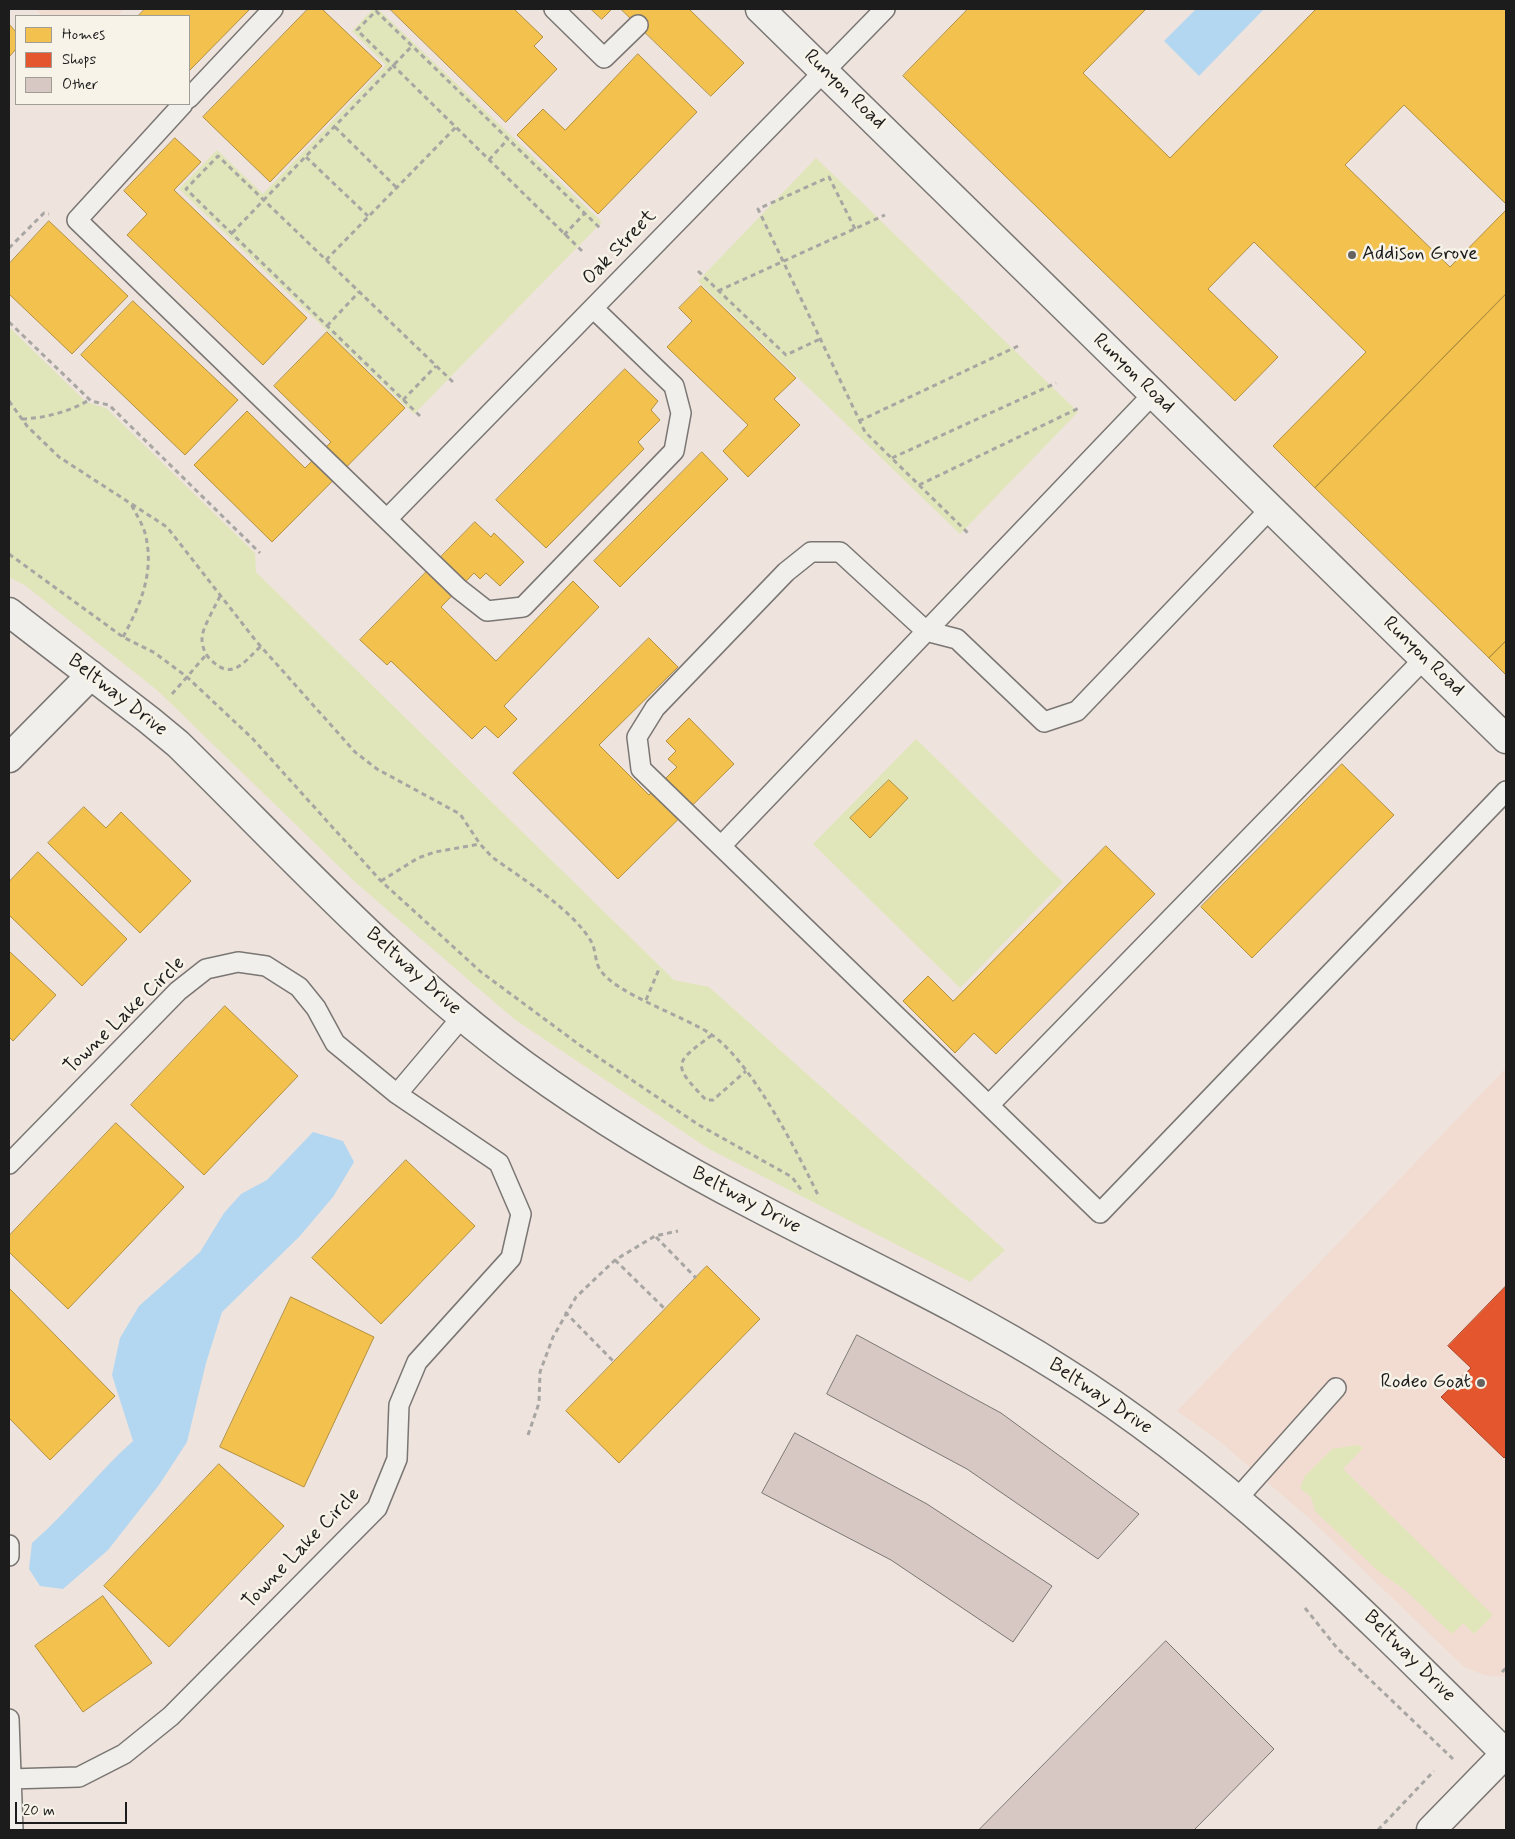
<!DOCTYPE html>
<html>
<head>
<meta charset="utf-8">
<style>
	body { margin:0 }
	#map { position:relative; width:1515px; height:1839px; overflow:hidden; background:#eee3dd; font-family:Mynerve,sans-serif }
	canvas { display:block }
	.frame { position:absolute; inset:0; border:10px solid #1c1c1c; pointer-events:none }
	.legend { position:absolute; left:15px; top:15px; width:175px; height:90px; box-sizing:border-box; background:#f7f3e8; border:1px solid #9f9d96; margin:0; padding:6px 9px; list-style:none; font-size:15px; color:#1c1c1c }
	.legend li { display:flex; align-items:center; gap:10px; height:25px }
	.legend b { width:25px; border:1px solid #9f9d96 }
	.scale { position:absolute; left:15px; top:1802px; width:112px; height:22px; box-sizing:border-box; border:2px solid #1c1c1c; border-top:0; padding-left:6px; font-size:15px; line-height:18px; white-space:nowrap; color:#1c1c1c; -webkit-text-stroke:4px #f7f3e8; paint-order:stroke }
</style>
</head>
<body>
<div id="map">
<canvas width="1515" height="1839"></canvas>
<div class="frame"></div>
<ul class="legend">
<li><b style="height:14px;background:#f2c14e"></b>Homes</li>
<li><b style="height:14px;background:#e4572e"></b>Shops</li>
<li><b style="height:14px;background:#d7c8c3"></b>Other</li>
</ul>
<div class="scale">20 m</div>
</div>
<script>
const g = document.querySelector('canvas').getContext('2d');
g.lineJoin = 'round';
function paint(path, color) {
  g.fillStyle = color;
  g.fill(path, 'evenodd');
}
function strokePath(path, color, width, dash) {
  g.strokeStyle = color;
  g.lineWidth = width;
  g.lineCap = dash ? 'butt' : 'round';
  g.setLineDash(dash || []);
  g.stroke(path);
}
function write(font, color, halo, rows, align = 'center') {
  g.font = font + ' Mynerve,sans-serif';
  g.lineWidth = 5;
  g.setLineDash([]);
  g.textBaseline = 'middle';
  g.strokeStyle = halo;
  g.fillStyle = color;
  for (const [text, x, y, turn = 0] of rows) {
    g.save();
    g.translate(x, y);
    g.rotate((+turn || 0) * Math.PI / 180);
    g.textAlign = isNaN(turn) ? turn : align;
    if (halo) g.strokeText(text, 0, 0);
    g.fillText(text, 0, 0);
    g.restore();
  }
}
paint(new Path2D(`
	M35 9H124L117 16H43Z
	M1506 1068V1677L1484 1675 1464 1667 1310 1519 1218 1440 1177 1411Z`), '#f2dcd1');
paint(new Path2D(`
	M373 9H378L602 222 414 414 179 189 217 150 263 194 386 65 352 31Z
	M816 158 1078 412 960 534 698 281Z
	M9 327 86 402 106 408 255 553 256 572 674 980 709 987 1005 1250 970 1282 709 1149 514 1019 355 882 158 691 26 586 9 577Z
	M916 739 1063 882 960 988 813 844Z
	M1358 1445 1363 1448 1343 1469 1493 1615 1474 1634 1463 1623 1452 1634 1405 1590 1378 1571 1315 1511 1311 1497 1300 1488 1305 1476 1332 1449Z`), '#e0e6b9');
paint(new Path2D(`
	M1196 9H1264L1199 76 1164 41Z
	M313 1132 343 1141 354 1162 333 1197 299 1237 222 1312 206 1363 187 1442 159 1485 108 1550 63 1589 40 1586 29 1569 32 1543C69 1511 97 1473 133 1441L112 1375 120 1338 139 1306 200 1252 224 1213 241 1194 267 1180Z`), '#b3d7f1');
const homes = new Path2D(`
	M145 9H250L189 71V16H138Z
	M308 9H322L382 66 270 182 203 117Z
	M390 9H514L543 37 534 46 557 69 506 122Z
	M591 9H612L602 19Z
	M621 9H689L744 63 711 96Z
	M968 9H1146L1083 73 1170 158 1316 9H1506V204L1404 105 1345 165 1450 267 1506 210V294L1315 488 1273 446 1366 352 1254 242 1208 289 1278 357 1235 401 903 76Z
	M9 24 16 32V49L9 57Z
	M638 54 697 112 598 214 517 135 543 109 565 130Z
	M175 138 201 162 174 190 307 318 263 365 127 235 147 214 124 191Z
	M49 221 128 296 72 354 9 294V264Z
	M701 286 796 378 774 399 800 425 748 477 723 451 748 425 667 347 692 321 679 308Z
	M1506 294V641L1489 658 1315 488Z
	M133 301 238 400 185 455 81 355Z
	M327 332 405 408 272 542 194 465 247 411 305 468 331 442 274 386Z
	M625 369 658 401 651 410 660 420 638 442 644 449 546 548 496 500Z
	M702 452 728 479 620 587 594 561Z
	M475 522 491 537 494 533 524 562 500 586 486 573 480 579 474 573 441 607 496 661 573 581 599 607 504 706 517 719 498 738 485 726 472 739 391 661 387 665 360 640Z
	M649 638 678 667 599 745 649 795 677 767 668 759 676 751 666 741 689 718 734 764 618 879 513 773Z
	M1506 641V675L1489 658Z
	M1342 764 1394 815 1252 958 1201 907Z
	M889 780 908 798 870 838 850 818Z
	M84 807 106 828 121 812 191 881 140 933 48 843Z
	M1106 846 1155 894 996 1054 974 1033 955 1053 903 1001 928 976 953 1001Z
	M38 852 127 939 82 986 9 915V882Z
	M9 951 56 995 13 1041 9 1037Z
	M225 1006 298 1076 204 1175 131 1105Z
	M116 1123 184 1187 68 1309 9 1252V1236Z
	M406 1160 475 1226 381 1324 312 1258Z
	M707 1266 760 1319 619 1463 566 1411Z
	M9 1288 115 1396 50 1460 9 1418Z
	M291 1297 374 1337 304 1487 220 1447Z
	M219 1464 284 1526 169 1647 104 1586Z
	M103 1596 152 1663 83 1712 35 1646Z`);
paint(homes, '#f2c14e');
strokePath(homes, '#b2903f', 1);
const shops = new Path2D(`
	M1506 1286V1456L1504 1458 1441 1397 1471 1368 1448 1346Z`);
paint(shops, '#e4572e');
strokePath(shops, '#a84529', 1);
const building = new Path2D(`
	M857 1335 1001 1413 1139 1514 1098 1559 967 1469 827 1394Z
	M795 1433 927 1504 1052 1586 1013 1642 891 1560 762 1493Z
	M1166 1641 1274 1749 1194 1830H979Z`);
paint(building, '#d7c8c3');
strokePath(building, '#7a7673', 1);
const service = new Path2D(`
	M554 9 604 58 638 25
	M189 98 273 9
	M183 104 77 220 459 589 487 611 523 607 674 451 681 413 674 386 593 308
	M1271 508 1077 711 1044 722 957 639 926 631 840 552H811L786 572 655 708 637 737 641 769 1100 1213 1506 791
	M387 519 885 9
	M722 845 1153 394
	M397 1094 462 1017
	M990 1104 1424 659
	M9 1164 178 991 206 969 238 962 266 966 299 987 316 1008 335 1043 397 1094 499 1163 521 1214 511 1258 417 1362 399 1405 397 1459 377 1508 171 1716 124 1754 79 1777 9 1779
	M1237 1499 1336 1388
	M9 1545V1556
	M9 1719 13 1830`);
const minor = new Path2D(`
	M760 9 1506 739
	M9 758 91 675`);
const tertiary = new Path2D(`
	M9 612 149 720 178 744C290 854 397 972 524 1065 597 1118 675 1165 755 1206 857 1260 962 1307 1060 1369 1228 1474 1367 1616 1506 1754`);
const secondary = new Path2D(`
	M1431 1830 1506 1753`);
strokePath(service, '#7a7673', 22);
strokePath(minor, '#7a7673', 31);
strokePath(tertiary, '#7a7673', 31);
strokePath(secondary, '#7a7673', 31);
strokePath(new Path2D(`
	M335 127 396 187
	M306 157 368 216
	M489 160 508 139
	M855 229 829 177 758 209 865 432 968 533
	M232 233 412 46
	M564 235 585 213
	M9 248 44 213 49 214
	M582 251 357 30 376 11 602 230
	M326 260 456 127
	M698 271 786 355 820 339
	M718 291 885 215
	M9 322 91 401 109 405 260 553
	M327 326 359 292
	M403 400 436 366
	M9 401 27 426 59 457 167 527 256 641 355 752 377 769 460 814 480 844 492 857C521 878 575 911 592 943 596 951 595 964 601 971 617 994 683 1016 709 1033 750 1059 797 1151 818 1195
	M420 416 186 189 218 156 453 382
	M22 419C45 418 69 412 89 400
	M859 421 1018 346
	M892 458 1056 383
	M919 485 1081 407
	M9 554 123 637 155 653 187 677 252 738 381 881 481 972 581 1046 699 1125 792 1177 802 1191
	M220 596C216 605 201 630 202 639 202 646 205 655 211 660 232 681 243 663 261 646
	M123 637C141 604 155 571 145 533 142 523 136 514 131 504
	M172 694 206 655
	M381 881 418 858 435 852 480 844
	M646 1000 659 969
	M712 1035C673 1064 672 1064 706 1100H713L746 1071
	M656 1237 696 1278
	M615 1260 665 1309
	M565 1312 614 1362
	M528 1435 539 1403 540 1372 553 1337 576 1297 615 1260 655 1236 678 1231
	M1305 1608 1337 1648 1453 1759
	M1502 1672 1506 1668
	M1378 1830 1434 1771`), '#a8a6a3', 3, [5, 4]);
strokePath(service, '#f1efeb', 19);
strokePath(minor, '#f1efeb', 28);
strokePath(tertiary, '#f1efeb', 28);
strokePath(secondary, '#f1efeb', 28);
for (const [x, y, r, color] of [
	[1352,255,5,"#666260"],
	[1481,1383,5,"#666260"]
]) {
  const dot = new Path2D();
  dot.arc(x, y, r, 0, 2 * Math.PI);
  g.fillStyle = color;
  g.fill(dot);
  strokePath(dot, '#f7f3e8', 2);
}
write('20px', '#1c1c1c', '#f7f3e8', [
	["Runyon Road",844,90,44],
	["Oak Street",620,248,-46],
	["Runyon Road",1133,374,44],
	["Runyon Road",1423,657,44],
	["Beltway Drive",117,696,38],
	["Beltway Drive",413,972,42],
	["Towne Lake Circle",125,1016,-44],
	["Beltway Drive",746,1201,28],
	["Beltway Drive",1100,1397,34],
	["Towne Lake Circle",302,1549,-46],
	["Beltway Drive",1409,1657,45]
]);
write('20px', '#1c1c1c', '#f7f3e8', [
	["Addison Grove",1362,255],
	["Rodeo Goat",1471,1383,"right"]
], 'left');
</script>
</body>
</html>
